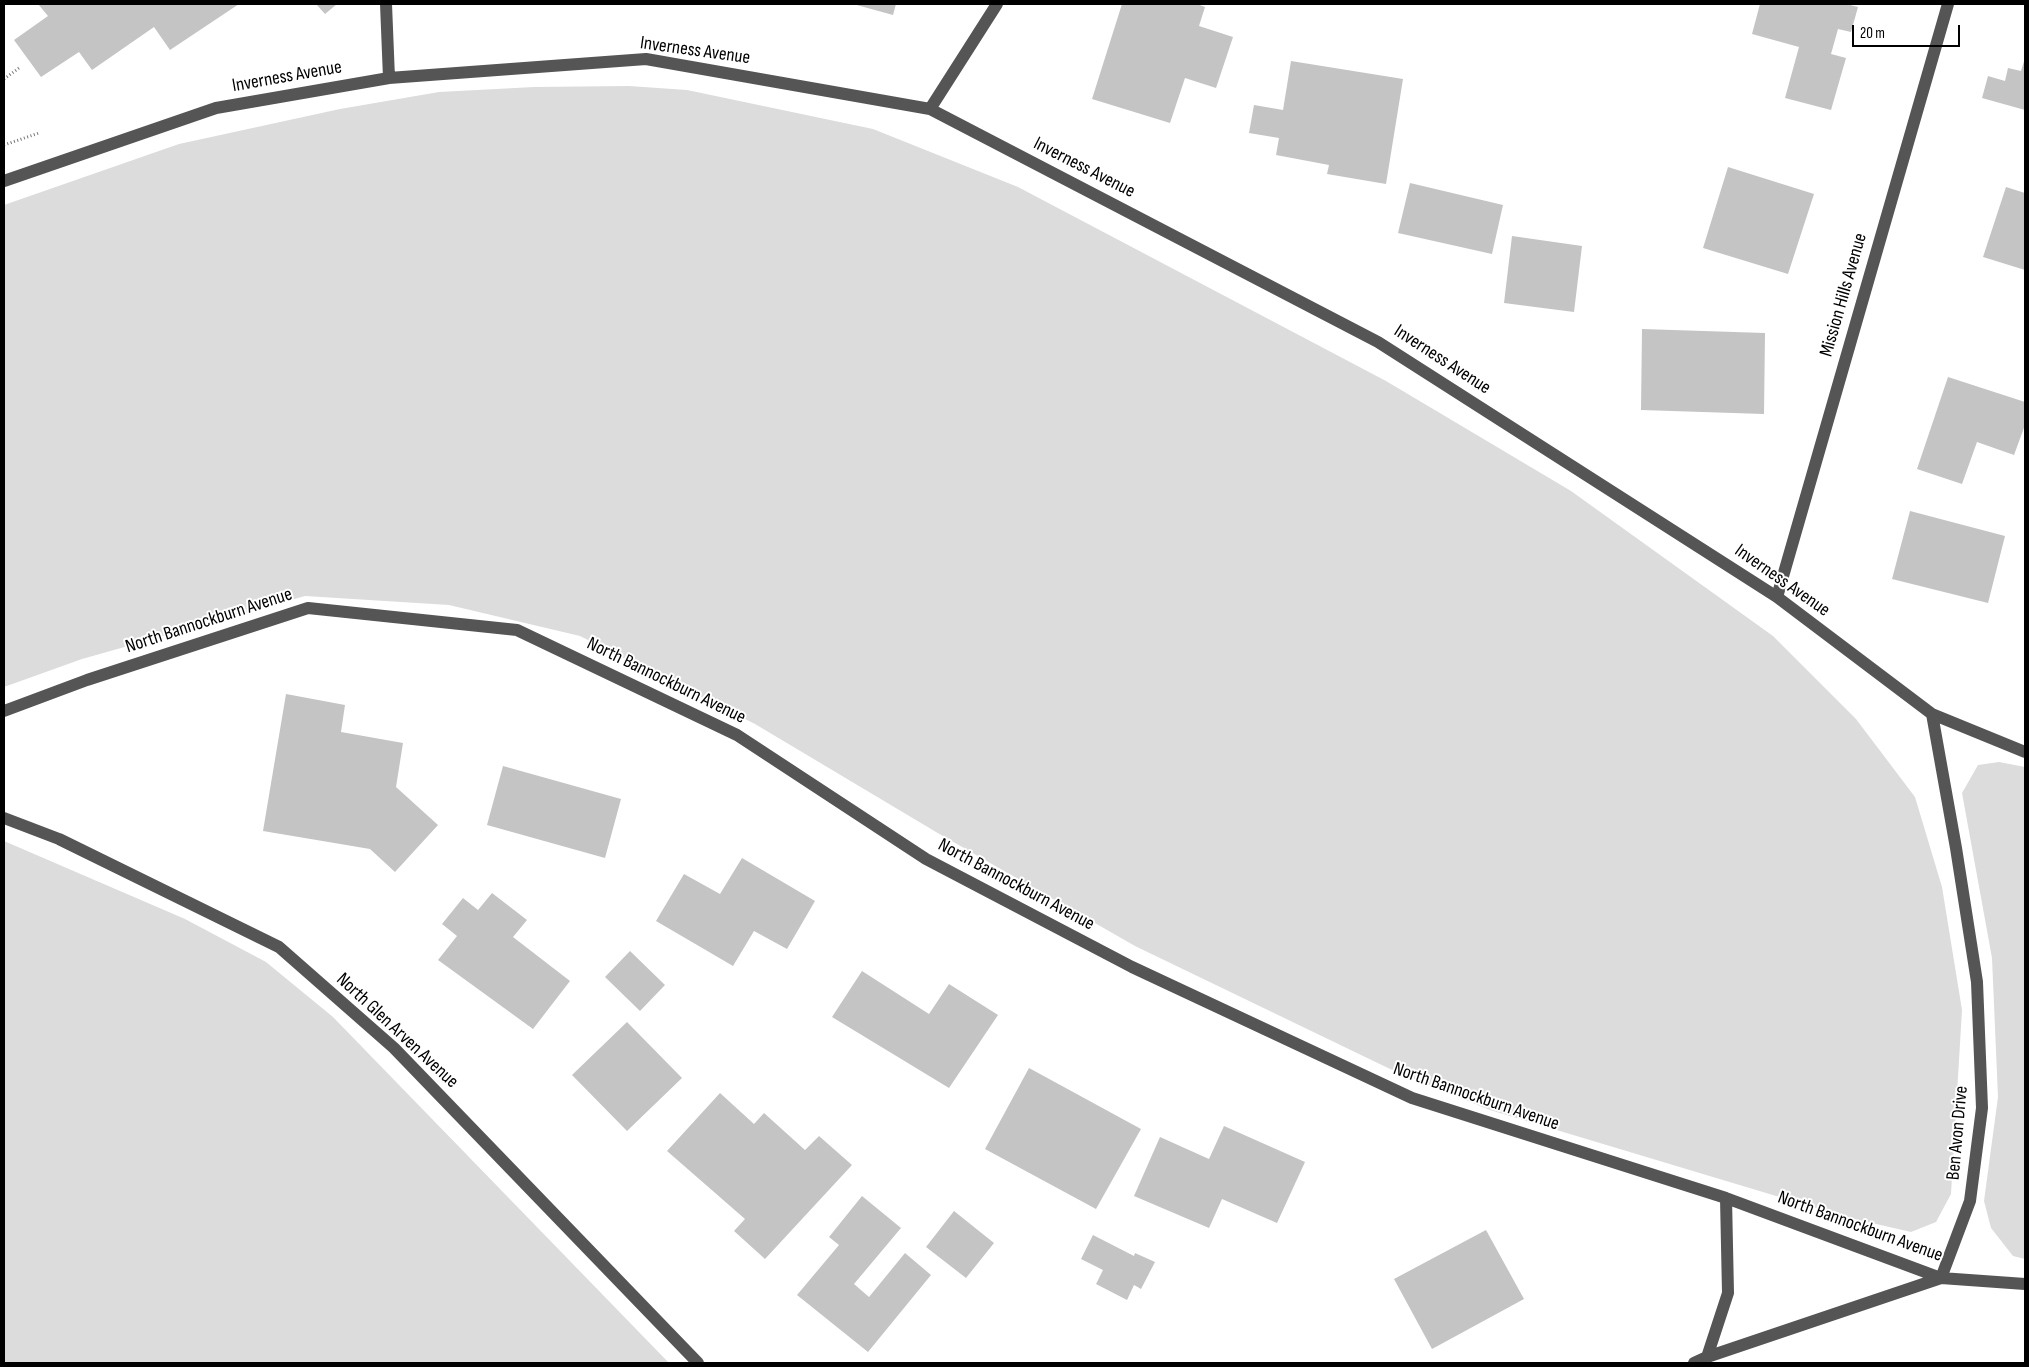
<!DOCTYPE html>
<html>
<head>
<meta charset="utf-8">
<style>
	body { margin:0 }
	#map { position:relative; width:2029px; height:1367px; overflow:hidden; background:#fff; font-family:"Sofia Sans Condensed",sans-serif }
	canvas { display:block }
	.frame { position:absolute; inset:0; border:5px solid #000; pointer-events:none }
	.scale { position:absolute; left:1852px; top:25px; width:108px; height:22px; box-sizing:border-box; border:2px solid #000; border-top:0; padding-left:6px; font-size:15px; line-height:18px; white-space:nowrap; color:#000; -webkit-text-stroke:4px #fff; paint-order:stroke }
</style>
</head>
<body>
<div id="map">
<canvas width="2029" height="1367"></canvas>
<div class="frame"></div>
<div class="scale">20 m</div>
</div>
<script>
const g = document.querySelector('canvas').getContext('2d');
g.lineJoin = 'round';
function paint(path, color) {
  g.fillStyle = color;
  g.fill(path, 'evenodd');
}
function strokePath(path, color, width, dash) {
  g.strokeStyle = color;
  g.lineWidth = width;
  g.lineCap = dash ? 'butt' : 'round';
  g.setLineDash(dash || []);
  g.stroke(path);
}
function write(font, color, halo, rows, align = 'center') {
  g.font = font + ' "Sofia Sans Condensed",sans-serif';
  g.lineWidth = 4;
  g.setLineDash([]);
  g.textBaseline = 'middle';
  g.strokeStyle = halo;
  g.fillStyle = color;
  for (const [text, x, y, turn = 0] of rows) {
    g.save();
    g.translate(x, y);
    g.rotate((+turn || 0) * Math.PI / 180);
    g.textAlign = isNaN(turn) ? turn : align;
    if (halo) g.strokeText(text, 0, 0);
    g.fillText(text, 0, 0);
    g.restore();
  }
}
paint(new Path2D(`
	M629 86 687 90 873 129 1018 187 1386 381 1571 491 1773 636 1856 719 1915 797 1942 887 1962 1010 1951 1194 1936 1222 1911 1232 1846 1217 1490 1110 1388 1068 1135 946 936 832 755 724 580 636 449 605 305 596 82 659 4 687V205L179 144 340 109 439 92 534 87Z
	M1999 762 2025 767V1259L2013 1256 1991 1228 1984 1201 1998 1097 1992 958 1962 793 1978 765Z
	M4 841 185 919 266 962 333 1017 669 1363H4Z`), '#dcdcdc');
paint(new Path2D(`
	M38 4H239L170 50 154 27 92 70 79 52 41 77 14 40 48 16Z
	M316 4H337L325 14Z
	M853 4H896L893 15Z
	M1122 4H1197L1205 7 1199 26 1233 37 1216 88 1185 78 1170 123 1092 99Z
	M1760 4H1846L1858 7 1851 32 1838 29 1831 54 1846 58 1831 110 1785 98 1799 47 1752 34Z
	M2025 58V110L1982 98 1988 76 2005 81 2008 68 2021 71Z
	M1291 61 1403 79 1386 184 1327 174 1329 165 1276 155 1279 138 1249 133 1254 105 1283 110Z
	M1728 167 1814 194 1788 274 1703 248Z
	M1410 183 1503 205 1492 254 1398 233Z
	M2006 187 2025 193V270L1983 257Z
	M1512 236 1582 246 1574 312 1504 303Z
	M1642 329 1765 333 1764 414 1641 410Z
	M1948 377 2025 402V425L2014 455 1977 442 1962 484 1917 469Z
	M1910 511 2005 536 1988 603 1892 579Z
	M286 694 345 705 341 732 403 743 396 787 438 825 395 872 370 849 263 831Z
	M503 766 621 799 605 858 487 825Z
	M742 858 815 901 787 949 754 931 733 966 656 921 684 874 720 894Z
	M492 893 527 920 513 937 570 981 533 1029 438 960 457 936 442 924 463 898 478 910Z
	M630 951 665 985 640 1011 605 977Z
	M862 971 929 1014 949 984 998 1015 949 1088 832 1017Z
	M627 1022 682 1078 627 1131 572 1075Z
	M1029 1068 1141 1129 1096 1209 985 1149Z
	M720 1093 754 1124 764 1113 805 1150 819 1136 852 1165 765 1259 734 1231 745 1219 667 1151Z
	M1224 1126 1305 1162 1277 1223 1222 1199 1209 1228 1134 1196 1160 1137 1209 1159Z
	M862 1196 901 1228 854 1284 869 1297 905 1253 931 1275 868 1352 797 1295 839 1245 829 1237Z
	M954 1211 994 1243 966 1278 926 1247Z
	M1486 1230 1524 1299 1432 1349 1394 1279Z
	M1093 1235 1134 1256 1135 1253 1155 1262 1141 1289 1134 1285 1127 1300 1096 1284 1103 1270 1081 1259Z`), '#c4c4c4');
strokePath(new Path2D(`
	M4 79 19 68
	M4 145 39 133`), '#777', 3, [1, 2.5]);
strokePath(new Path2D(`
	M386 4 389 78
	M930 109 997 4
	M4 181 216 108 389 78 646 59 930 109 1378 342 1777 597 1932 714 2025 752
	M1777 597 1948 4
	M4 711 87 680 308 608 517 630 737 735 926 859 1132 967 1412 1098 1726 1198 1941 1278 2025 1284
	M4 818 59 839 279 947 394 1048 698 1363
	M1707 1357 1728 1293 1726 1198
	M1694 1363 1707 1357 1941 1278 1970 1201 1982 1108 1977 982 1956 848 1932 714`), '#555', 12);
write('19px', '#000', '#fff', [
	["Inverness Avenue",695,51,8],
	["Inverness Avenue",287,77,-10],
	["Inverness Avenue",1084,168,27],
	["Mission Hills Avenue",1844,295,-74],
	["Inverness Avenue",1442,360,33],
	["Inverness Avenue",1782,581,35],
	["North Bannockburn Avenue",209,621,-18],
	["North Bannockburn Avenue",666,681,26],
	["North Bannockburn Avenue",1016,885,28],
	["North Glen Arven Avenue",397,1031,43],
	["North Bannockburn Avenue",1476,1097,19],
	["Ben Avon Drive",1958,1133,-85],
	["North Bannockburn Avenue",1860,1227,20]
]);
</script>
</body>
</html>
